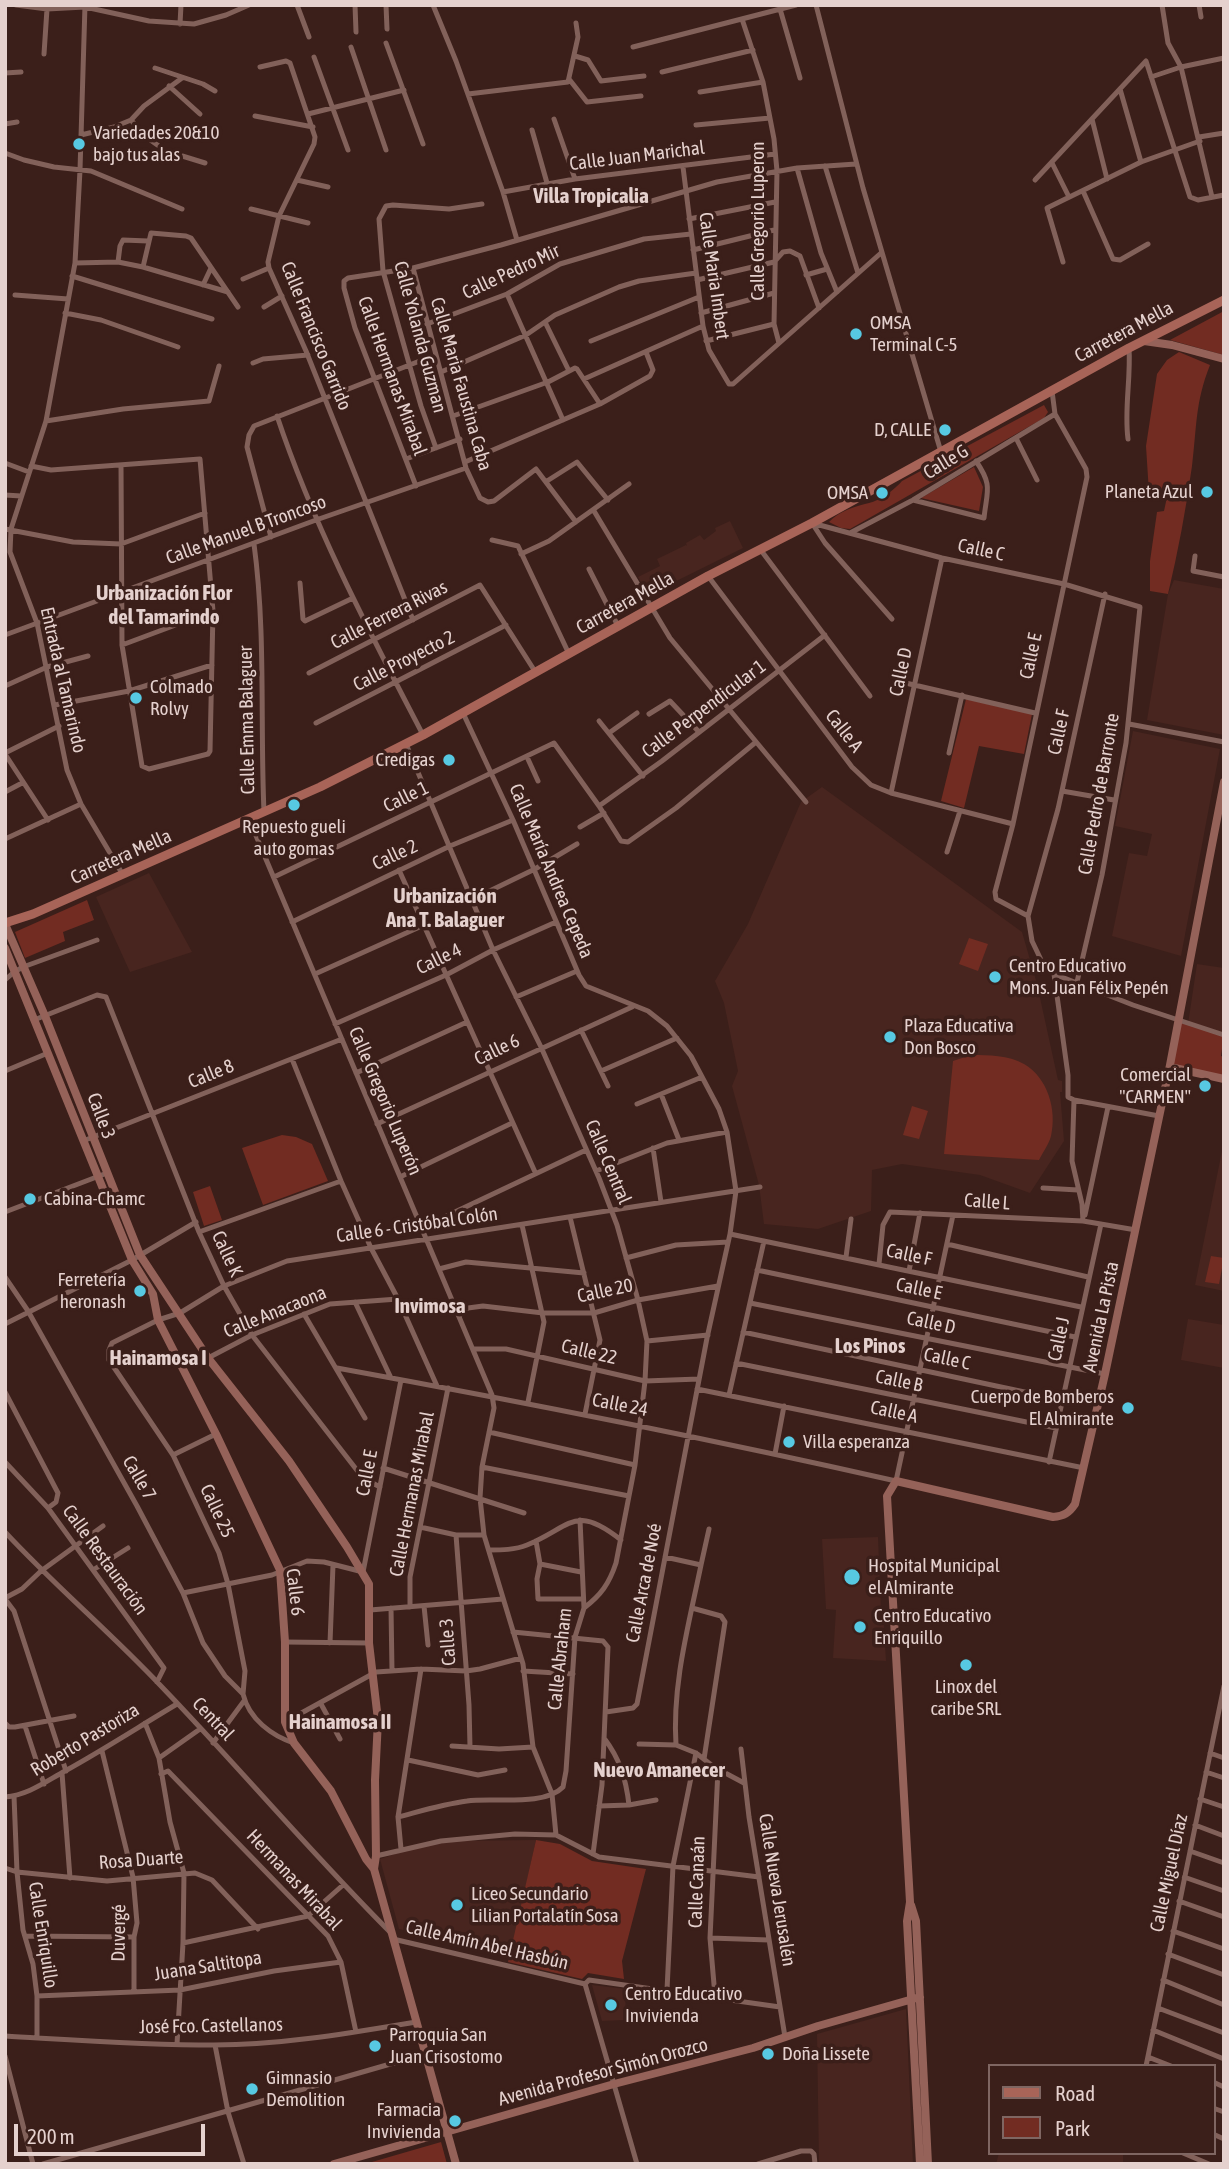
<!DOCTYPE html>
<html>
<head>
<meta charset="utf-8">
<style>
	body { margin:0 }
	#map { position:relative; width:1229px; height:2169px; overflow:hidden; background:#3b1f1a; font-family:"Asap Condensed",sans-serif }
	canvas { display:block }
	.frame { position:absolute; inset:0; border:7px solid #e5d1ce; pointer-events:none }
	.legend { position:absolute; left:988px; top:2064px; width:228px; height:91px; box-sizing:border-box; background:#3b1f1a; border:2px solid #7f6662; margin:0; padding:9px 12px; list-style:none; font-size:21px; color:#e5d1ce }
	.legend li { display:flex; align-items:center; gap:14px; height:35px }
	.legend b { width:35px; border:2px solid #7f6662 }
	.scale { position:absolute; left:14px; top:2124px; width:191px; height:32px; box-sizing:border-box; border:4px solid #e5d1ce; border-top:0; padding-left:9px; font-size:21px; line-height:24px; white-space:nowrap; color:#e5d1ce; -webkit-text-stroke:5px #3b1f1a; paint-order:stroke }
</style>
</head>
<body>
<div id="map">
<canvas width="1229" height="2169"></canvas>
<div class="frame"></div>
<ul class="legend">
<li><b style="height:9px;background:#a86458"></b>Road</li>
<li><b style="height:19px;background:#722c22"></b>Park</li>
</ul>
<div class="scale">200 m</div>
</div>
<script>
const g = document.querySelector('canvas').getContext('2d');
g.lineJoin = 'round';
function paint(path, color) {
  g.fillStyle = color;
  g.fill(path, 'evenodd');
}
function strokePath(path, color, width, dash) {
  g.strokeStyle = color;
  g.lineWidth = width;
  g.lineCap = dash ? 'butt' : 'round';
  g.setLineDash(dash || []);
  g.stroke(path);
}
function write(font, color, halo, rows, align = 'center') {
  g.font = font + ' "Asap Condensed",sans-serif';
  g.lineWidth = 7;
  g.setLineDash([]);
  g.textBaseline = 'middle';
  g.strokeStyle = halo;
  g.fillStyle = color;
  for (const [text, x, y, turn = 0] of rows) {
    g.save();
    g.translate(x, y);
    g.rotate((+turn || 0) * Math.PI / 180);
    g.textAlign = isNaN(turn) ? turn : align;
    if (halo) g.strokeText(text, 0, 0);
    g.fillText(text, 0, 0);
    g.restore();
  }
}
paint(new Path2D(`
	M730 521 743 548 648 595 638 577 660 566 657 559 686 545 687 546 686 543 700 535 704 540 716 531 715 528Z
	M1174 580 1224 589V735L1147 720 1168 594Z
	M1133 731 1220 749 1181 956 1112 936 1129 853 1147 856 1152 834 1115 826Z
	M822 787 1022 932 1037 984 1058 1080 1062 1081V1092H1060L1064 1141 1030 1193 980 1175 902 1164 872 1170 871 1211 818 1229 764 1224 759 1185 732 1086 738 1071 724 1003 715 981 748 924 801 802Z
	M149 873 192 952 130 972 96 897Z
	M1197 964 1224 968V1034L1188 1024Z
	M1224 1141V1291L1195 1285Z
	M1188 1319 1224 1325V1368L1181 1360Z
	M878 1537 881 1612 883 1613 886 1661 833 1658 836 1610 826 1609 822 1539Z
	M536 1840 511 1954 399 1929 380 1859 419 1846 459 1841Z
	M592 1985 626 1989 625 2020 602 2021Z
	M906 2009 913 2164H819L817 2034Z
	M999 2153H1123V2164H996Z`), '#48251f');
paint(new Path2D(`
	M1224 311V355L1170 340Z
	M1179 352 1210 365C1195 403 1197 426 1192 466 1186 509 1178 552 1168 594L1150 591V561L1157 512 1164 511 1167 497 1149 493 1146 446 1157 374 1167 360Z
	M1044 405 1048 412 1044 418 850 529 841 528 829 522C839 511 856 506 869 503 880 501 895 489 902 481Z
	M974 467 983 487 979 511 921 498Z
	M966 699 1032 714 1024 754 979 746 964 808 941 801Z
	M87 900 94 920 63 932 65 941 25 958 15 932Z
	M969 938 988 944 978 971 959 964Z
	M1179 1021 1224 1035 1221 1056 1224 1057V1079L1170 1067Z
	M971 1055C989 1055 1008 1055 1024 1064 1048 1078 1057 1110 1051 1136 1049 1144 1043 1152 1039 1160L944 1154 953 1061Z
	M912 1106 928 1111 919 1139 903 1135Z
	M282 1135 296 1137 312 1144 328 1181 263 1205 242 1148Z
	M210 1186 222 1220 204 1226 193 1192Z
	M1211 1256 1224 1258 1219 1284 1205 1282Z
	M536 1840 560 1844 592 1861 646 1869 622 1961 624 1979 588 1973 582 1979 508 1962Z
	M441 2142 447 2164H365Z`), '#722c22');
strokePath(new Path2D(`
	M16 5 47 9 85 7 149 21 194 24 226 15 249 5
	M85 5 80 170 75 263 46 421 11 529 10 552 37 623 67 770 81 804 123 875
	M297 5 309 37
	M355 5 356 32
	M386 5 387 29
	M433 5 456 61 503 192 517 240
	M816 5 863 188 941 452
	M1162 5 1168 43 1181 67 1212 197
	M1199 5 1201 17
	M780 9 800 78
	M742 19 763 82 774 139 777 171 774 324 779 343
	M180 24 181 5
	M386 43 423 144
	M351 47 386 150
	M633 47 796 5
	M44 54 47 9
	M575 56 588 60 601 81 644 76
	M314 57 348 150
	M260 67 286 61 290 63 315 137 314 144 279 216 268 262 269 268 306 351 413 620
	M155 68 203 84 215 91
	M662 72 753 50
	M5 73 21 72
	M1151 77 1181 67 1224 58
	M569 79 587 102 641 96
	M169 86 200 114
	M1120 89 1141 162
	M700 92 763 82
	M468 94 568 82 578 37 576 23
	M308 114 404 90
	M255 116 313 127
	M554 119 575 179
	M1092 119 1107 179
	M131 120 146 137 166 151 205 163
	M5 124 17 122
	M696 125 770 118
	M532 130 547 183
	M81 135 114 127 131 120 144 106 182 78
	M1199 137 1224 133
	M5 153 24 160 54 167 91 171 182 209
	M1052 163 1069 197
	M825 166 858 273
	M683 167 703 326 709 350 729 384H733L881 253
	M797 168 821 253 837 292
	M297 180 328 187
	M1035 180 1146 61 1190 197 1198 200 1224 195
	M1083 191 1113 259 1120 260 1148 244
	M503 192 575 179 775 154
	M251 209 308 223
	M689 219 775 202
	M693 250 774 230
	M118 262 120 246 123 240 148 241
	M1063 262 1047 208 1141 162 1200 141
	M75 263 118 262 143 267 228 292
	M143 267 151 233 186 236 191 238 238 307
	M413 268 466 468 480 498 488 502 494 501 536 469 576 522
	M806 275 827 269
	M72 276 212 319
	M243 279 269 268
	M697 280 774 262 783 252 790 251 800 256 819 308
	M203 285 211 268
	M507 294 563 420
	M15 295 68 299
	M264 307 282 296
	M65 313 101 320 178 347
	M701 313 774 293
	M545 322 569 371
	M427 324 507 294 560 264 644 239 691 234
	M591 341 699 297
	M706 341 774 324
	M253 363 263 359 308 355
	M441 372 526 335 555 315 619 287 639 281 696 273
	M584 379 703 326
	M277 416C314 527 369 631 423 735
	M453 416 548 382 575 368 577 369 600 404
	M46 421 123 409 209 401 219 366
	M1016 438 1037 480
	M1128 439C1124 409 1131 379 1129 348
	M436 448 421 406 383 271 379 219 386 206 393 205 449 209 482 204
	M406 459 460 439
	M465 462 600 404 650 376 653 370 646 352
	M5 463 29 472
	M31 466 51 470 200 459 213 611 210 751 208 754 149 769 142 766 122 645 121 465
	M547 481 577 462 608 500
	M416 486 355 328 344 288V281L348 278 413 268 501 245 717 182 797 168 856 164
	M5 495 21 496
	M913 500 984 518C987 490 993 486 976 461
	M594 511 670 638 806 802
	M812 523 942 558 1064 584 1140 607 1126 743 1102 875 1077 982
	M812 523 825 543 892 619
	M5 529 73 542 121 544 205 513
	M850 533 913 500 1055 414
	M271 537 247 447 249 435 254 426 435 355
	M492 540 518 546 569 654
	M254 544C266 633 260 723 264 812
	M760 549 870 696
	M521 554 549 541 629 484
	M1195 556 1193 571 1224 577
	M589 569 618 626
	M708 576 852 767 871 785 891 793 1013 824
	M300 583 303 619 305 621 353 598
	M1105 594 1058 809 1028 916 1032 941 1043 964 1054 974 1133 1005 1224 1035
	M5 635 316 520 466 468
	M122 645 213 611
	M309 673 480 585 536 673
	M897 681 1035 713
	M5 686 47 667 88 656
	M55 705 129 691 212 665
	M463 713 513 820 579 975 586 986 648 1011 667 1026 691 1056 719 1109 727 1132 736 1191 730 1234 707 1338 637 1704 633 1708 606 1712
	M649 714 670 701 699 732
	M599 721 643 776
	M316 723 506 625
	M1129 724 1224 742
	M609 733 637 713
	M406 744 493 950 541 1047 599 1178 617 1225 638 1300 647 1341 645 1381 635 1465 616 1563C609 1584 601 1595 584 1608
	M5 753 59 726
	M949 753 962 695
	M5 754 48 820
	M527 757 538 781
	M1062 791 1114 800
	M5 792 22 783
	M891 793 942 558
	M599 806 662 761 825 635
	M249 819 492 1395 494 1408 482 1467 480 1498 484 1535 523 1664 533 1747 552 1794 556 1835
	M580 827 604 813
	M5 839 81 804
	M947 852 960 811
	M399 870 535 1172
	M274 877 554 743 599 806 621 841 628 842 676 808 756 742
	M471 900 535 869 577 844
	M1028 916 996 899 995 892 1013 824 1087 477 1086 469 1055 414 1052 391
	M292 922 450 846 513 820
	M315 974 424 925
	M1054 974 1068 1075V1097L1074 1100 1072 1161 1082 1204 1083 1221
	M5 980 14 972 23 967 97 940
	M516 997 577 971
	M34 1020 97 995 106 997 199 1232 224 1286 252 1335 363 1478 380 1487
	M335 1024 446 975 493 950 556 922
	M581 1030 608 1086
	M292 1059 341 1181 371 1248 398 1299 437 1386
	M5 1071 48 1053
	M601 1071 677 1038
	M356 1073 467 1022
	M661 1094 679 1140
	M1074 1100 1159 1116
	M637 1104 702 1077
	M377 1124 632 1007
	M83 1141 342 1039
	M653 1148 661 1202
	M596 1171 667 1143 727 1132
	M400 1177 512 1123
	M1043 1188 1078 1190
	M5 1212 107 1173
	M1085 1215 1108 1107
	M570 1217 600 1340 585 1414
	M522 1225 544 1322 528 1402
	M421 1228 586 1150
	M199 1232 341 1181
	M730 1234 1081 1307
	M947 1244 1088 1277
	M846 1257 851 1219
	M626 1258 676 1245 728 1242
	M879 1264 883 1225 890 1212 1083 1221 1136 1230
	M439 1269 466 1262 584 1273
	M757 1270 1075 1337
	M909 1271 920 1213
	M5 1277 28 1311 137 1506 183 1593 203 1643 225 1676 243 1694C249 1719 272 1736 294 1743
	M355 1302 391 1378
	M750 1303 1105 1374
	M304 1314 365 1418
	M459 1316 468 1308 483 1306 543 1313H594L638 1300 718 1286
	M5 1324 132 1260 196 1222
	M743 1332 1062 1400
	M647 1341 708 1335
	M473 1349H506L645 1381 699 1379
	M208 1358 252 1335 330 1304 398 1299
	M736 1363 1056 1428
	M337 1368C524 1402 710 1439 896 1481L953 1215
	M697 1389 1084 1468
	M5 1392 58 1493 56 1502 48 1508
	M729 1395 764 1241
	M489 1432 635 1465
	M775 1454 784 1406
	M173 1455 216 1434
	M5 1462 48 1508 164 1668 157 1682
	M1049 1462 1101 1224
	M482 1467 629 1496
	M383 1468 524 1513
	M420 1527 456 1535H484
	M5 1532C54 1585 110 1632 160 1685 238 1766 311 1853 391 1933
	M456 1535 469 1705 470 1747
	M536 1541 540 1564 537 1579 538 1599H582
	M489 1550C501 1550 515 1550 527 1545 571 1527 574 1503 621 1540
	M665 1557 701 1565 709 1529
	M540 1564 581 1572
	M93 1570 128 1548
	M183 1593 272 1575 307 1561 324 1562 363 1572 401 1380
	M5 1598 22 1589 41 1571 103 1526
	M5 1599 14 1611 66 1771
	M424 1606 428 1645
	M410 1607V1577L448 1388
	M391 1608 392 1671
	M692 1608 721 1616 725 1622 704 1759
	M370 1610 503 1599
	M513 1632 603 1641 608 1647 602 1785 593 1854
	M285 1642 369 1643
	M330 1643 333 1565
	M523 1671 573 1674
	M243 1694 245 1671 228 1584 219 1553 173 1455 109 1360V1350L112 1343 158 1320 180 1313 224 1286 287 1261 760 1187
	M321 1704 340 1739
	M285 1722 376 1672 421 1669 466 1671 480 1669 521 1658
	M5 1723 9 1727H15L74 1716
	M145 1723 159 1758 170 1822 184 1873 183 1943 177 2044
	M25 1726 44 1784
	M604 1738C620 1759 626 1779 629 1805
	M213 1743 244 1701
	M639 1744 676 1745 696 1753 714 1767 744 1783
	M676 1745C672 1684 689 1624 701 1565
	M452 1746 499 1749 533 1747
	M741 1749 749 1817 785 2037
	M102 1751 133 1877 137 1923 134 1937V1992
	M1210 1753 1224 1758
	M159 1758 200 1729
	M408 1760 478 1775 505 1770
	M1206 1772 1224 1778
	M62 1773 70 1878
	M161 1774 168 1771 328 1936 341 1962 356 2032
	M14 1796 17 1872 23 1930 33 1964 37 1996V2038
	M5 1797C28 1795 45 1782 65 1771 103 1750 140 1726 177 1704
	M1200 1799 1224 1807
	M599 1806 629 1805 656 1800
	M398 1817C421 1811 444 1804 467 1801 492 1797 544 1807 563 1787L566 1771 575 1637 584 1608 580 1520
	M1195 1825 1224 1836
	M401 1849 398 1817 421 1669
	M1190 1851 1224 1863
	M376 1856 441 1841 515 1834 556 1835 599 1857 759 1877
	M5 1868 17 1872 107 1881 195 1873 212 1880 258 1929
	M1184 1877 1224 1891
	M1179 1901 1224 1917
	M1173 1931 1224 1949
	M25 1936 134 1937
	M710 1938 769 1940
	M393 1939 585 1984 589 1980 780 2007
	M183 1943 308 1916 343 1885
	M1168 1954 1224 1975
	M1163 1980 1224 2005
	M585 1984 637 2164
	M667 1990 673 1866 696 1753
	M37 1996 180 1990 274 1971 341 1962
	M715 1996 710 1938 718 1769
	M1158 2008 1224 2033
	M1153 2030 1224 2059
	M5 2036C75 2040 144 2045 214 2045 282 2045 350 2033 416 2022
	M215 2045 228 2112 244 2164
	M5 2056 33 2164
	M1148 2057 1171 2066
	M1146 2066 1224 1686
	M1213 2082 1224 2087
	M1213 2108 1224 2112
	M1213 2134 1224 2139
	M1183 2153 1209 2164
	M43 2164 425 2054
	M758 2164 801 2151H811L814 2154 815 2164`), '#82615a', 5);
strokePath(new Path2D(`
	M1144 341 1172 345 1224 359
	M5 924 45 1016 140 1255 208 1358 289 1461 347 1547 369 1584V1643L378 1720 375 1780 376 1856 374 1869 456 2164
	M5 948 132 1260 153 1294 158 1320 216 1434 280 1570 285 1642V1722L294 1743 331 1791 366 1859 374 1869
	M1170 1067 1224 1079
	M911 1905 916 1921 928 2164
	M334 2164 614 2084 753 2048 818 2026 920 1997
	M920 2164 907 1921 910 1902 887 1496 896 1481 1053 1517C1064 1516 1069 1513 1075 1504L1105 1374 1170 1065 1224 782`), '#956259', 8);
strokePath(new Path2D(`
	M5 923 33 914 320 787 423 735 708 576 812 523 1129 348 1224 300`), '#a86458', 9);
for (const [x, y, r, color] of [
	[79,144,7,"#57c9e2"],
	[856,334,7,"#57c9e2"],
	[945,430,7,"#57c9e2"],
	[1207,492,7,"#57c9e2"],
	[882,493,7,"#57c9e2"],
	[136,698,7,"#57c9e2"],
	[449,760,7,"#57c9e2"],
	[294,805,7,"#57c9e2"],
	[995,977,7,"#57c9e2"],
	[890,1037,7,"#57c9e2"],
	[1205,1086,7,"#57c9e2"],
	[30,1199,7,"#57c9e2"],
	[140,1291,7,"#57c9e2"],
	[1128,1408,7,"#57c9e2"],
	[789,1442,7,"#57c9e2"],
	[852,1577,9,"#57c9e2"],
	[860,1627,7,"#57c9e2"],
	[966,1665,7,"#57c9e2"],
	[457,1905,7,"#57c9e2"],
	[611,2005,7,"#57c9e2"],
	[375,2046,7,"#57c9e2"],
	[768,2054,7,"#57c9e2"],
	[252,2089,7,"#57c9e2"],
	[455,2121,7,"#57c9e2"]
]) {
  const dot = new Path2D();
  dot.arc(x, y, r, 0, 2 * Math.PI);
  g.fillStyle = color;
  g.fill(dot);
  strokePath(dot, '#3b1f1a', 2.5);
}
write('19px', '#e5d1ce', '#3b1f1a', [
	["Variedades 20&10",93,133],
	["bajo tus alas",93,155],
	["OMSA",870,323],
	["Terminal C-5",870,345],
	["D, CALLE",931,430,"right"],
	["Planeta Azul",1193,492,"right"],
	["OMSA",868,493,"right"],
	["Colmado",150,687],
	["Rolvy",150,709],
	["Credigas",435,760,"right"],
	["Repuesto gueli",294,827,"center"],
	["auto gomas",294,849,"center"],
	["Centro Educativo",1009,966],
	["Mons. Juan Félix Pepén",1009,988],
	["Plaza Educativa",904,1026],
	["Don Bosco",904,1048],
	["Comercial",1191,1075,"right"],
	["\"CARMEN\"",1191,1097,"right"],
	["Cabina-Chamc",44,1199],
	["Ferretería",126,1280,"right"],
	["heronash",126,1302,"right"],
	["Cuerpo de Bomberos",1114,1397,"right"],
	["El Almirante",1114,1419,"right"],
	["Villa esperanza",803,1442],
	["Hospital Municipal",868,1566],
	["el Almirante",868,1588],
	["Centro Educativo",874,1616],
	["Enriquillo",874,1638],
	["Linox del",966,1687,"center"],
	["caribe SRL",966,1709,"center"],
	["Liceo Secundario",471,1894],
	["Lilian Portalatín Sosa",471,1916],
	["Centro Educativo",625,1994],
	["Invivienda",625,2016],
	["Parroquia San",389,2035],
	["Juan Crisostomo",389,2057],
	["Doña Lissete",782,2054],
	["Gimnasio",266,2078],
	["Demolition",266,2100],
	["Farmacia",441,2110,"right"],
	["Invivienda",441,2132,"right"]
], 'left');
write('19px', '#e5d1ce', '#3b1f1a', [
	["Calle Juan Marichal",637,156,-7],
	["Calle Gregorio Luperon",758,221,-90],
	["Calle Pedro Mir",511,272,-25],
	["Calle Maria Imbert",714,276,82],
	["Carretera Mella",1124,332,-28],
	["Calle Francisco Garrido",316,336,68],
	["Calle Yolanda Guzman",420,337,75],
	["Calle Hermanas Mirabal",392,376,70],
	["Calle Maria Faustina Caba",461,384,74],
	["Calle G",946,462,-31],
	["Calle Manuel B Troncoso",246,530,-20],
	["Calle C",981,550,12],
	["Carretera Mella",625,603,-29],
	["Calle Ferrera Rivas",389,615,-27],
	["Calle E",1031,656,-78],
	["Calle Proyecto 2",404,661,-27],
	["Calle D",901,672,-78],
	["Entrada al Tamarindo",63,680,77],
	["Calle Perpendicular 1",704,709,-37],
	["Calle Emma Balaguer",247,720,-91],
	["Calle A",844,731,52],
	["Calle F",1059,732,-78],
	["Calle Pedro de Barronte",1099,794,-80],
	["Calle 1",406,797,-26],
	["Calle 2",395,855,-25],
	["Carretera Mella",121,857,-24],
	["Calle María Andrea Cepeda",551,871,67],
	["Calle 4",439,959,-26],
	["Calle 6",497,1050,-26],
	["Calle 8",211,1074,-22],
	["Calle Gregorio Luperón",385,1101,67],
	["Calle 3",101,1116,69],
	["Calle Central",608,1162,67],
	["Calle L",987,1202,4],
	["Calle 6 - Cristóbal Colón",417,1225,-8],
	["Calle K",227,1254,65],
	["Calle F",909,1255,12],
	["Calle E",919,1289,12],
	["Calle 20",605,1291,-12],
	["Calle Anacaona",275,1312,-22],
	["Avenida La Pista",1101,1317,-78],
	["Calle D",931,1323,12],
	["Calle J",1059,1339,-78],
	["Calle 22",589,1352,13],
	["Calle C",947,1359,12],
	["Calle B",899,1381,12],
	["Calle 24",620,1405,11],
	["Calle A",894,1412,12],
	["Calle E",367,1473,-79],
	["Calle 7",139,1478,60],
	["Calle Hermanas Mirabal",412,1494,-79],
	["Calle 25",217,1511,65],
	["Calle Restauración",105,1560,54],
	["Calle Arca de Noé",644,1583,-79],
	["Calle 6",295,1592,83],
	["Calle 3",448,1642,-94],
	["Calle Abraham",560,1659,-84],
	["Central",213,1719,47],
	["Roberto Pastoriza",85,1740,-31],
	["Rosa Duarte",141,1860,-4],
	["Calle Miguel Díaz",1169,1873,-78],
	["Hermanas Mirabal",294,1880,47],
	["Calle Canaán",697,1882,-88],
	["Calle Nueva Jerusalén",777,1890,81],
	["Duvergé",119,1933,-89],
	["Calle Enriquillo",43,1935,81],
	["Calle Amín Abel Hasbún",487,1945,13],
	["Juana Saltitopa",208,1966,-9],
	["José Fco. Castellanos",211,2026,-1],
	["Avenida Profesor Simón Orozco",603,2072,-15]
]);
write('bold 21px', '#e5d1ce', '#3b1f1a', [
	["Villa Tropicalia",591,196],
	["Urbanización Flor",164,593],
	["del Tamarindo",164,617],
	["Urbanización",445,896],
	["Ana T. Balaguer",445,920],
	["Invimosa",430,1306],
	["Los Pinos",870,1346],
	["Hainamosa I",158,1358],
	["Hainamosa II",340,1722],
	["Nuevo Amanecer",659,1770]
]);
</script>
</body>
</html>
